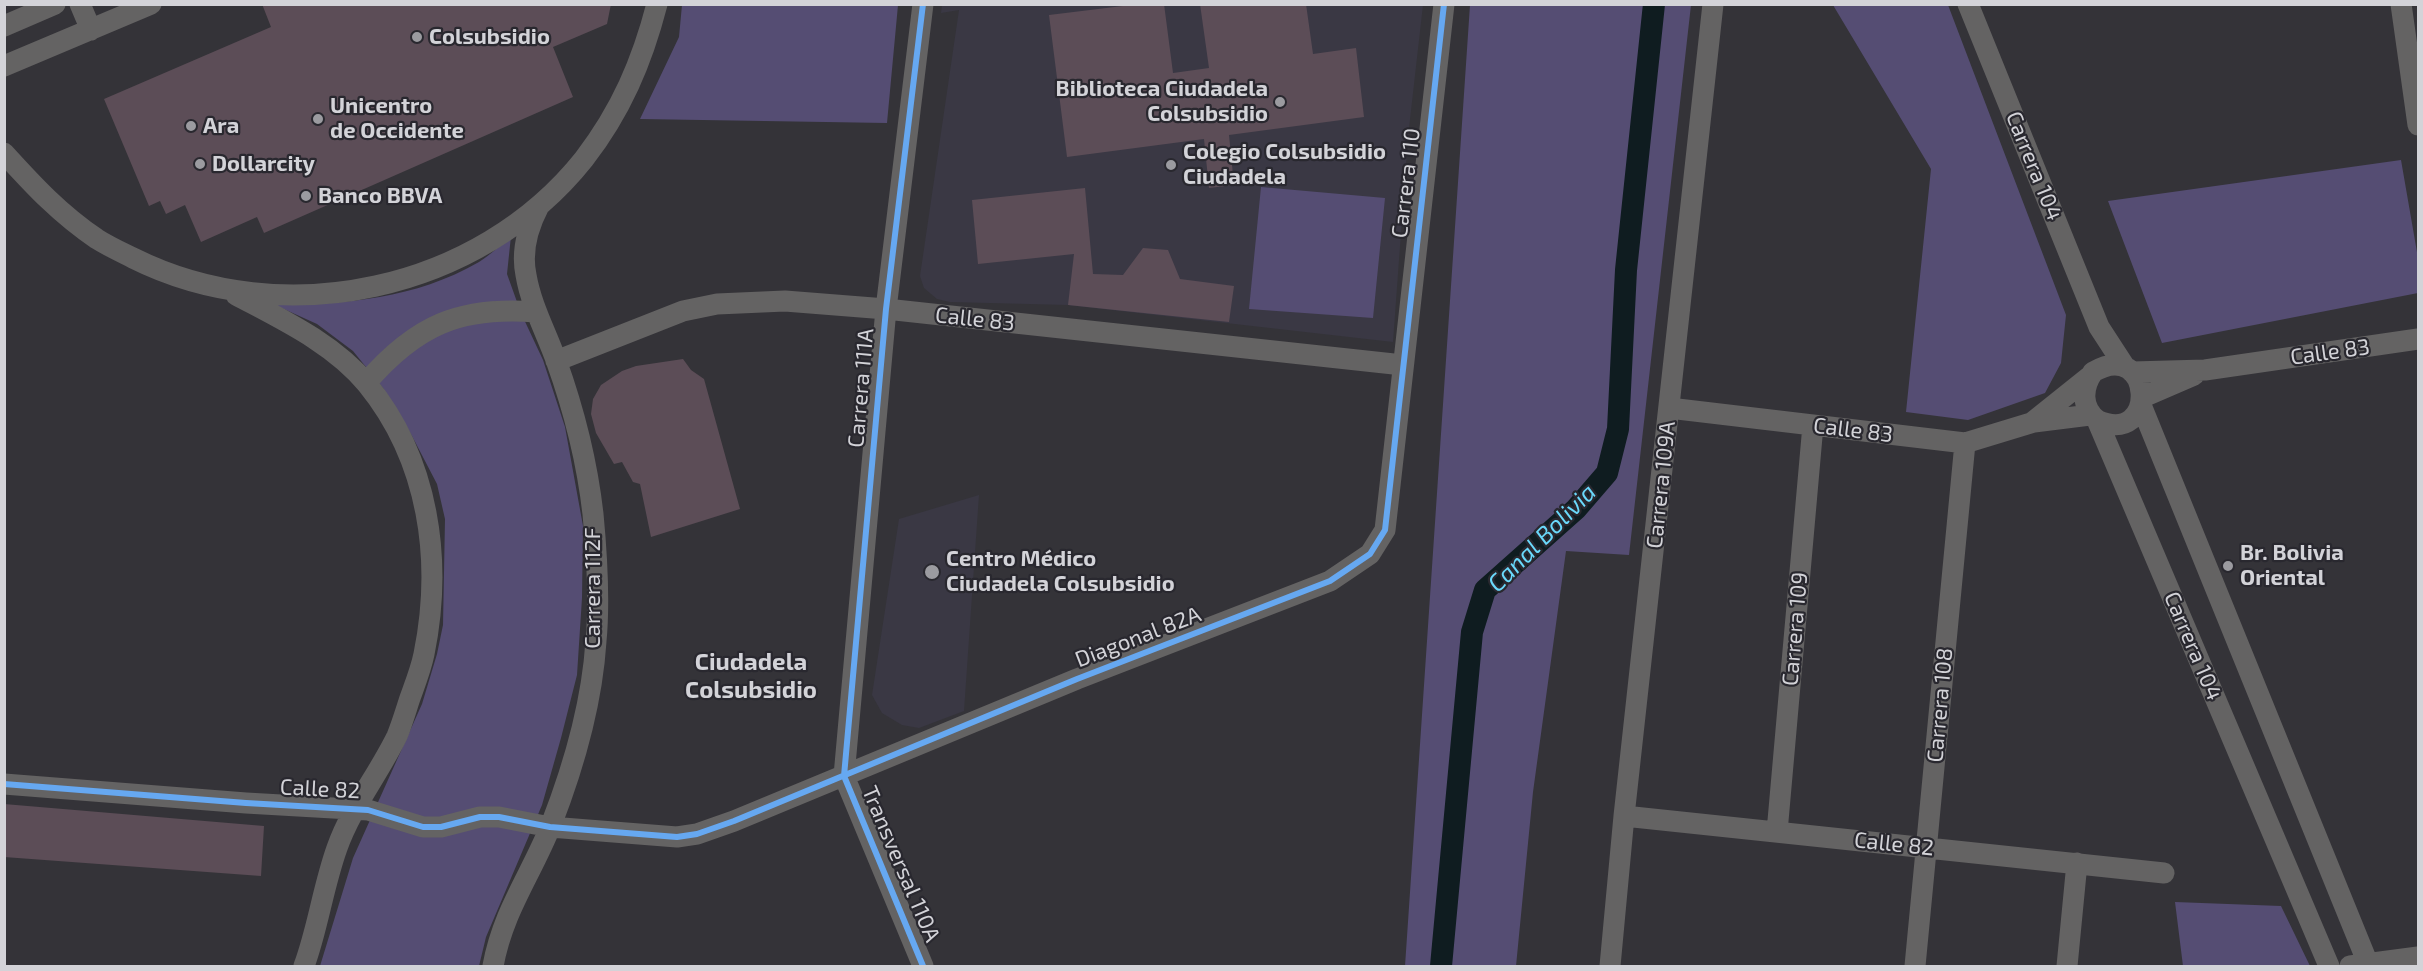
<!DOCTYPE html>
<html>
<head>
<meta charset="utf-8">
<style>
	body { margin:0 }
	#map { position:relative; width:2423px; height:971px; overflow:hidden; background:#343338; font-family:"Exo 2",sans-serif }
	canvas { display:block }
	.frame { position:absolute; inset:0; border:6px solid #d3d3d8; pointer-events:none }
</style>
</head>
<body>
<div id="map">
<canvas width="2423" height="971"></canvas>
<div class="frame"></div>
</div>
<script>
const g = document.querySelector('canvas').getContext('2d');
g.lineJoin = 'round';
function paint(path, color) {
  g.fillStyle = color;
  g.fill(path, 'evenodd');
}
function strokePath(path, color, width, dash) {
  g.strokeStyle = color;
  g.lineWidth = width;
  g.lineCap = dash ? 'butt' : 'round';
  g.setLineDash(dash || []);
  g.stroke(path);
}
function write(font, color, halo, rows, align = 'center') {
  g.font = font + ' "Exo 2",sans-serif';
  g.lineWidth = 4.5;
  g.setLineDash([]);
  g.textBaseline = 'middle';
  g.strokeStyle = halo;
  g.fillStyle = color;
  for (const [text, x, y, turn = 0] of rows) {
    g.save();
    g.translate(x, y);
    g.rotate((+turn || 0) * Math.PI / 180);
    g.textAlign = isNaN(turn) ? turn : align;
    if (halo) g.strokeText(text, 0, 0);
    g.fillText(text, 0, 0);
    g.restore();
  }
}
paint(new Path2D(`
	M942 5H1423L1408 137 1393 342 1068 305 950 302 937 299 924 288 920 276 959 10 941 13Z
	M979 495 964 711 919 728 902 725 882 713 872 695 899 519Z`), '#3a3844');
paint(new Path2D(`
	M682 5H898L887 123 640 119 679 37Z
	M1470 5H1691L1629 555 1566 551 1533 792 1516 966H1405Z
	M1833 5H1948L2066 315 2061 363 2045 393 1968 420 1906 412 1931 169Z
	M2401 160 2418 258V293L2162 343 2108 201Z
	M1261 187 1385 198 1373 318 1249 309Z
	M511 236 507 274 521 313 543 360 565 427 583 526 582 598 577 675 561 738 542 805 486 937 479 966H320L353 858 422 704 437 654 443 625 445 519 437 484 412 436 383 388 353 351 317 324 275 305C346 304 415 299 479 262 490 255 501 245 511 236Z
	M2175 902 2281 906 2310 966H2183Z`), '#554d73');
strokePath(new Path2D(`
	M1441 966 1472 632 1485 590 1576 509 1607 473 1618 429 1626 270 1654 4`), '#0f1c20', 22);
paint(new Path2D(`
	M262 4H611L607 24 553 47 573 97 264 233 257 217 201 242 185 205 166 214 160 201 149 206 104 99 271 27Z
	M1139 4H1164L1173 73 1209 68 1200 4H1306L1313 54 1356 48 1364 117 1229 135 1234 185 1209 188 1204 139 1067 157 1049 15Z
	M1085 188 1093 274 1123 275 1143 248 1168 250 1180 279 1234 286 1229 322 1068 305 1074 254 978 264 972 200Z
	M683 359 691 370 704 379 740 509 651 537 640 484 633 482 622 462 614 464 596 433 591 414 593 399 601 385 622 371 636 366Z
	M4 804 264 826 261 876 4 857Z`), '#5c4d57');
strokePath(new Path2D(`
	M80 4 91 30
	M923 4 886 309 844 776 923 966
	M1968 4 2099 327 2125 367
	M2401 4 2418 125
	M4 26 55 4
	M4 66 151 4
	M4 153C34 186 60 214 97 239 108 246 121 252 133 258 283 333 479 291 584 159 621 111 642 62 657 4
	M236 295C281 319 333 343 367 384 429 460 443 560 424 654 421 669 415 684 410 698 406 710 402 724 397 736 378 775 351 808 337 848 323 887 318 928 304 966
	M556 361 683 311 717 304 785 301 886 309 1403 365
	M2132 372 2205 370 2418 339
	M366 383C416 325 460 306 536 312
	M2143 397 2194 375
	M2141 405 2369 966
	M1669 408 1965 443 2034 422 2090 415
	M2097 420C2159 448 2154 337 2093 372 2082 388 2081 407 2097 420L2329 966
	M2034 421 2089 377
	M4 784 246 803 368 810 423 827H441L480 817H499L550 827 677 837 697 834 734 821 1077 679 1330 581 1370 554 1385 530 1444 4
	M1624 816 2164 873
	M1777 832 1813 425
	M493 966C503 911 531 875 551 825 574 766 592 704 596 641 600 599 597 556 593 514 587 461 574 410 556 360 546 332 531 305 526 275 521 251 528 227 539 206
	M1610 966 1624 816 1713 4
	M1915 966 1965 443
	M2067 966 2077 863
	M2350 966 2418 957`), '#646363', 21);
strokePath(new Path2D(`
	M923 4 886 309 844 776 923 966
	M4 784 246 803 368 810 423 827H441L480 817H499L550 827 677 837 697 834 734 821 1077 679 1330 581 1370 554 1385 530 1444 4`), '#66a8f1', 6);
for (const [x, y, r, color] of [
	[417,37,6,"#9b9ba0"],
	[1280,102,6,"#9b9ba0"],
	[318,119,6,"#9b9ba0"],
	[191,126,6,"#9b9ba0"],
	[200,164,6,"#9b9ba0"],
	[1171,165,6,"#9b9ba0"],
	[306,196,6,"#9b9ba0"],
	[2228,566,6,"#9b9ba0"],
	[932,572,8,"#9b9ba0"]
]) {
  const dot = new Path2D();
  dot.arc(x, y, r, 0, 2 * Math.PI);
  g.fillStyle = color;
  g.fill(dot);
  strokePath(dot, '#29282f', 2);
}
write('bold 22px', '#d3d3d8', '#29282f', [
	["Colsubsidio",429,37],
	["Biblioteca Ciudadela",1268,89,"right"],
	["Colsubsidio",1268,114,"right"],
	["Unicentro",330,106],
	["de Occidente",330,131],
	["Ara",203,126],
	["Colegio Colsubsidio",1183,152],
	["Ciudadela",1183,177],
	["Dollarcity",212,164],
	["Banco BBVA",318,196],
	["Br. Bolivia",2240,553],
	["Oriental",2240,578],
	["Centro Médico",946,559],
	["Ciudadela Colsubsidio",946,584]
], 'left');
write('22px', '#d3d3d8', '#29282f', [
	["Carrera 104",2034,166,68],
	["Carrera 110",1406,183,-83],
	["Calle 83",975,319,6],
	["Calle 83",2330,352,-8],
	["Carrera 111A",861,388,-85],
	["Calle 83",1853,430,7],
	["Carrera 109A",1661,485,-84],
	["Carrera 112F",593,588,-90],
	["Carrera 109",1795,629,-85],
	["Diagonal 82A",1138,637,-21],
	["Carrera 104",2193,646,67],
	["Carrera 108",1940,705,-85],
	["Calle 82",320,789,3],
	["Calle 82",1894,844,6],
	["Transversal 110A",901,864,67]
]);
write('italic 24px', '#6ad9fb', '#29282f', [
	["Canal Bolivia",1542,538,-45]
]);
write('bold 24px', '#d3d3d8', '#29282f', [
	["Ciudadela",751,662],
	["Colsubsidio",751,690]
]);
</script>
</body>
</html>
